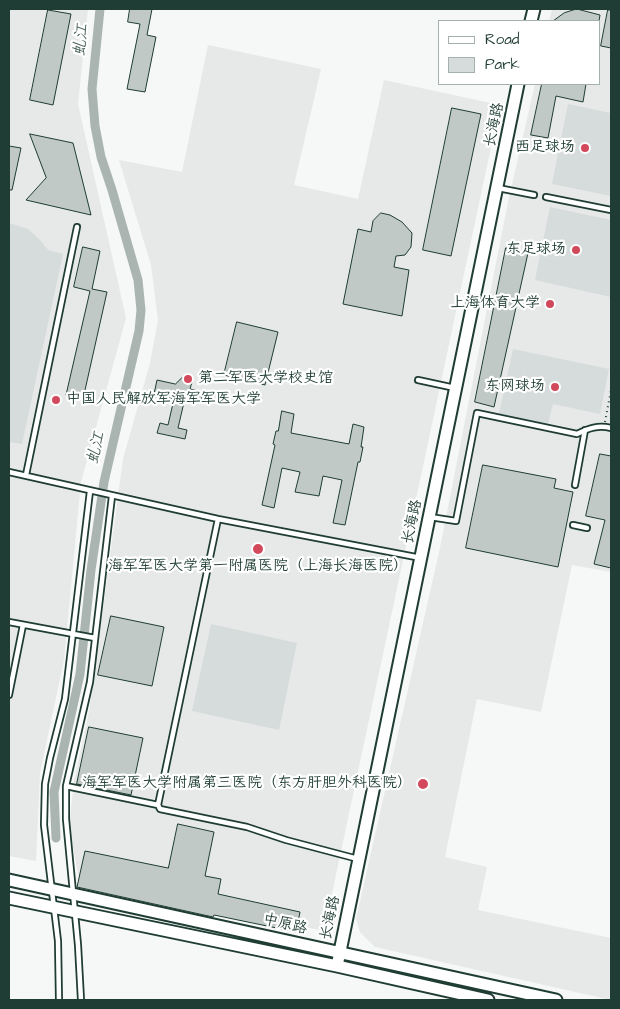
<!DOCTYPE html>
<html>
<head>
<meta charset="utf-8">
<style>
	body { margin:0 }
	#map { position:relative; width:620px; height:1009px; overflow:hidden; background:#f6f7f7; font-family:"Architects Daughter",sans-serif }
	canvas { display:block }
	.frame { position:absolute; inset:0; border:10px solid #1f3d34; pointer-events:none }
	.legend { position:absolute; left:438px; top:20px; width:162px; height:65px; box-sizing:border-box; background:#fff; border:1px solid #a5b1ae; margin:0; padding:6px 9px; list-style:none; font-size:15px; color:#1f3d34 }
	.legend li { display:flex; align-items:center; gap:10px; height:25px }
	.legend b { width:25px; border:1px solid #a5b1ae }
</style>
</head>
<body>
<div id="map">
<canvas width="620" height="1009"></canvas>
<div class="frame"></div>
<ul class="legend">
<li><b style="height:6px;background:#fff"></b>Road</li>
<li><b style="height:14px;background:#d6dcdb"></b>Park</li>
</ul>
</div>
<script>
const g = document.querySelector('canvas').getContext('2d');
g.lineJoin = 'round';
function paint(path, color) {
  g.fillStyle = color;
  g.fill(path, 'evenodd');
}
function strokePath(path, color, width, dash) {
  g.strokeStyle = color;
  g.lineWidth = width;
  g.lineCap = dash ? 'butt' : 'round';
  g.setLineDash(dash || []);
  g.stroke(path);
}
function write(font, color, halo, rows, align = 'center') {
  g.font = font + ' "Architects Daughter","LXGW WenKai TC",sans-serif';
  g.lineWidth = 4.5;
  g.setLineDash([]);
  g.textBaseline = 'middle';
  g.strokeStyle = halo;
  g.fillStyle = color;
  for (const [text, x, y, turn = 0] of rows) {
    g.save();
    g.translate(x, y);
    g.rotate((+turn || 0) * Math.PI / 180);
    g.textAlign = isNaN(turn) ? turn : align;
    if (halo) g.strokeText(text, 0, 0);
    g.fillText(text, 0, 0);
    g.restore();
  }
}
paint(new Path2D(`
	M9 9H88L78 104 126 318 81 482 64 660 40 773 36 861 9 856Z
	M552 9H611V572L572 565 541 712 477 699 445 857 487 867 478 910 611 938V1000L375 947 360 932 356 919 440 548 508 202 535 84H599V21H549Z
	M208 45 321 69 294 185 358 199 384 80 500 105 324 931 79 878 69 828 74 781 89 712 123 459 150 363 158 320 151 265 119 160 182 172Z`), '#e6e9e8');
paint(new Path2D(`
	M568 104 611 113V196L552 184Z
	M550 207 611 220V297L535 280Z
	M9 223 28 229 40 240 48 250 63 254 22 444 9 442Z
	M513 349 609 369 600 414 553 404 548 424 499 414Z
	M211 624 297 643 279 730 192 711Z`), '#d6dcdb');
strokePath(new Path2D(`
	M56 838 54 792 80 674 91 570 104 482 139 331 141 310 138 280 112 190 101 157 95 126 92 89 100 9`), '#aab5b1', 9);
const building = new Path2D(`
	M130 9H152L147 35 156 37 145 92 127 89 140 24 128 22Z
	M577 9 600 15 599 21H553L564 13Z
	M48 10 71 14 53 105 30 100Z
	M608 10H611V48L601 46Z
	M542 84H586L583 102 556 96 548 138 531 135Z
	M452 108 481 114 451 256 423 250Z
	M30 134 73 143 91 215 26 200 46 178Z
	M9 146 21 148 12 190H9Z
	M381 213 390 215 402 222 412 233 411 247 405 255 396 256 394 267 409 270 402 316 343 304 358 229 371 232 373 221Z
	M83 247 100 251 92 289 107 292 83 399 66 395 90 291 74 287Z
	M506 248 528 253 494 407 475 402Z
	M237 322 278 332 265 385 224 375Z
	M182 378H188L192 382 190 389 203 392 201 402 185 398 178 428 187 430 185 439 157 433 160 423 168 425 174 399 154 394 157 380 175 384Z
	M282 411 294 414 291 433 349 444 353 424 364 427 361 447H363L360 462H358L345 525 333 523 342 480 323 476 319 496 295 492 300 472 282 468 274 508 262 505 275 445 273 444 276 431H278Z
	M600 454 611 456V568L594 564 605 520 586 516Z
	M483 465 556 479 554 488 573 492 558 567 466 548Z
	M111 616 164 627 152 686 98 675Z
	M89 727 143 738 131 795 77 784Z
	M178 824 214 832 205 876 221 879 218 894 300 912 296 932 214 915 213 917 77 887 85 851 168 868Z`);
paint(building, '#c0c9c6');
strokePath(building, '#1f3d34', 1);
const lane = new Path2D(`
	M498 188 534 195
	M546 197 611 210
	M418 380 455 388
	M9 472 218 519 421 558
	M26 475 77 227
	M575 485 585 430
	M430 517 456 521 477 413 577 434C589 428 598 425 611 428
	M573 525 587 528
	M9 622 95 638
	M9 695 23 625
	M66 786 158 805 218 519
	M158 805 160 809 247 827 286 840 358 859
	M59 1000 58 941 44 825 45 784 50 758 65 699 90 491
	M81 1000 78 945 66 819V786L90 682 112 496`);
const secondary = new Path2D(`
	M531 21 534 9
	M9 880 556 1000
	M9 898 337 966 488 1000
	M337 966 518 84`);
strokePath(lane, '#1f3d34', 8);
strokePath(secondary, '#1f3d34', 15);
strokePath(new Path2D(`
	M605 422 611 390`), '#1f3d34', 2, [1, 4]);
strokePath(lane, '#fff', 4.5);
strokePath(secondary, '#fff', 11);
for (const [x, y, r, color] of [
	[585,148,5,"#d1495b"],
	[576,250,5,"#d1495b"],
	[550,304,5,"#d1495b"],
	[188,379,5,"#d1495b"],
	[555,387,5,"#d1495b"],
	[56,400,5,"#d1495b"],
	[258,549,6,"#d1495b"],
	[423,784,6,"#d1495b"]
]) {
  const dot = new Path2D();
  dot.arc(x, y, r, 0, 2 * Math.PI);
  g.fillStyle = color;
  g.fill(dot);
  strokePath(dot, '#fff', 2);
}
write('15px', '#1f3d34', '#fff', [
	["长海路",495,125,-78],
	["长海路",413,522,-78],
	["长海路",331,918,-78],
	["中原路",285,925,13]
]);
write('15px', '#1f3d34', '#fff', [
	["西足球场",575,148],
	["东足球场",566,250],
	["上海体育大学",540,304],
	["第二军医大学校史馆",198,379,"left"],
	["东网球场",545,387],
	["中国人民解放军海军军医大学",66,400,"left"],
	["海军军医大学第一附属医院（上海长海医院）",258,567,"center"],
	["海军军医大学附属第三医院（东方肝胆外科医院）",412,784]
], 'right');
write('italic 16px', '#49615a', '#fff', [
	["虬江",82,40,-84],
	["虬江",97,448,-77]
]);
</script>
</body>
</html>
